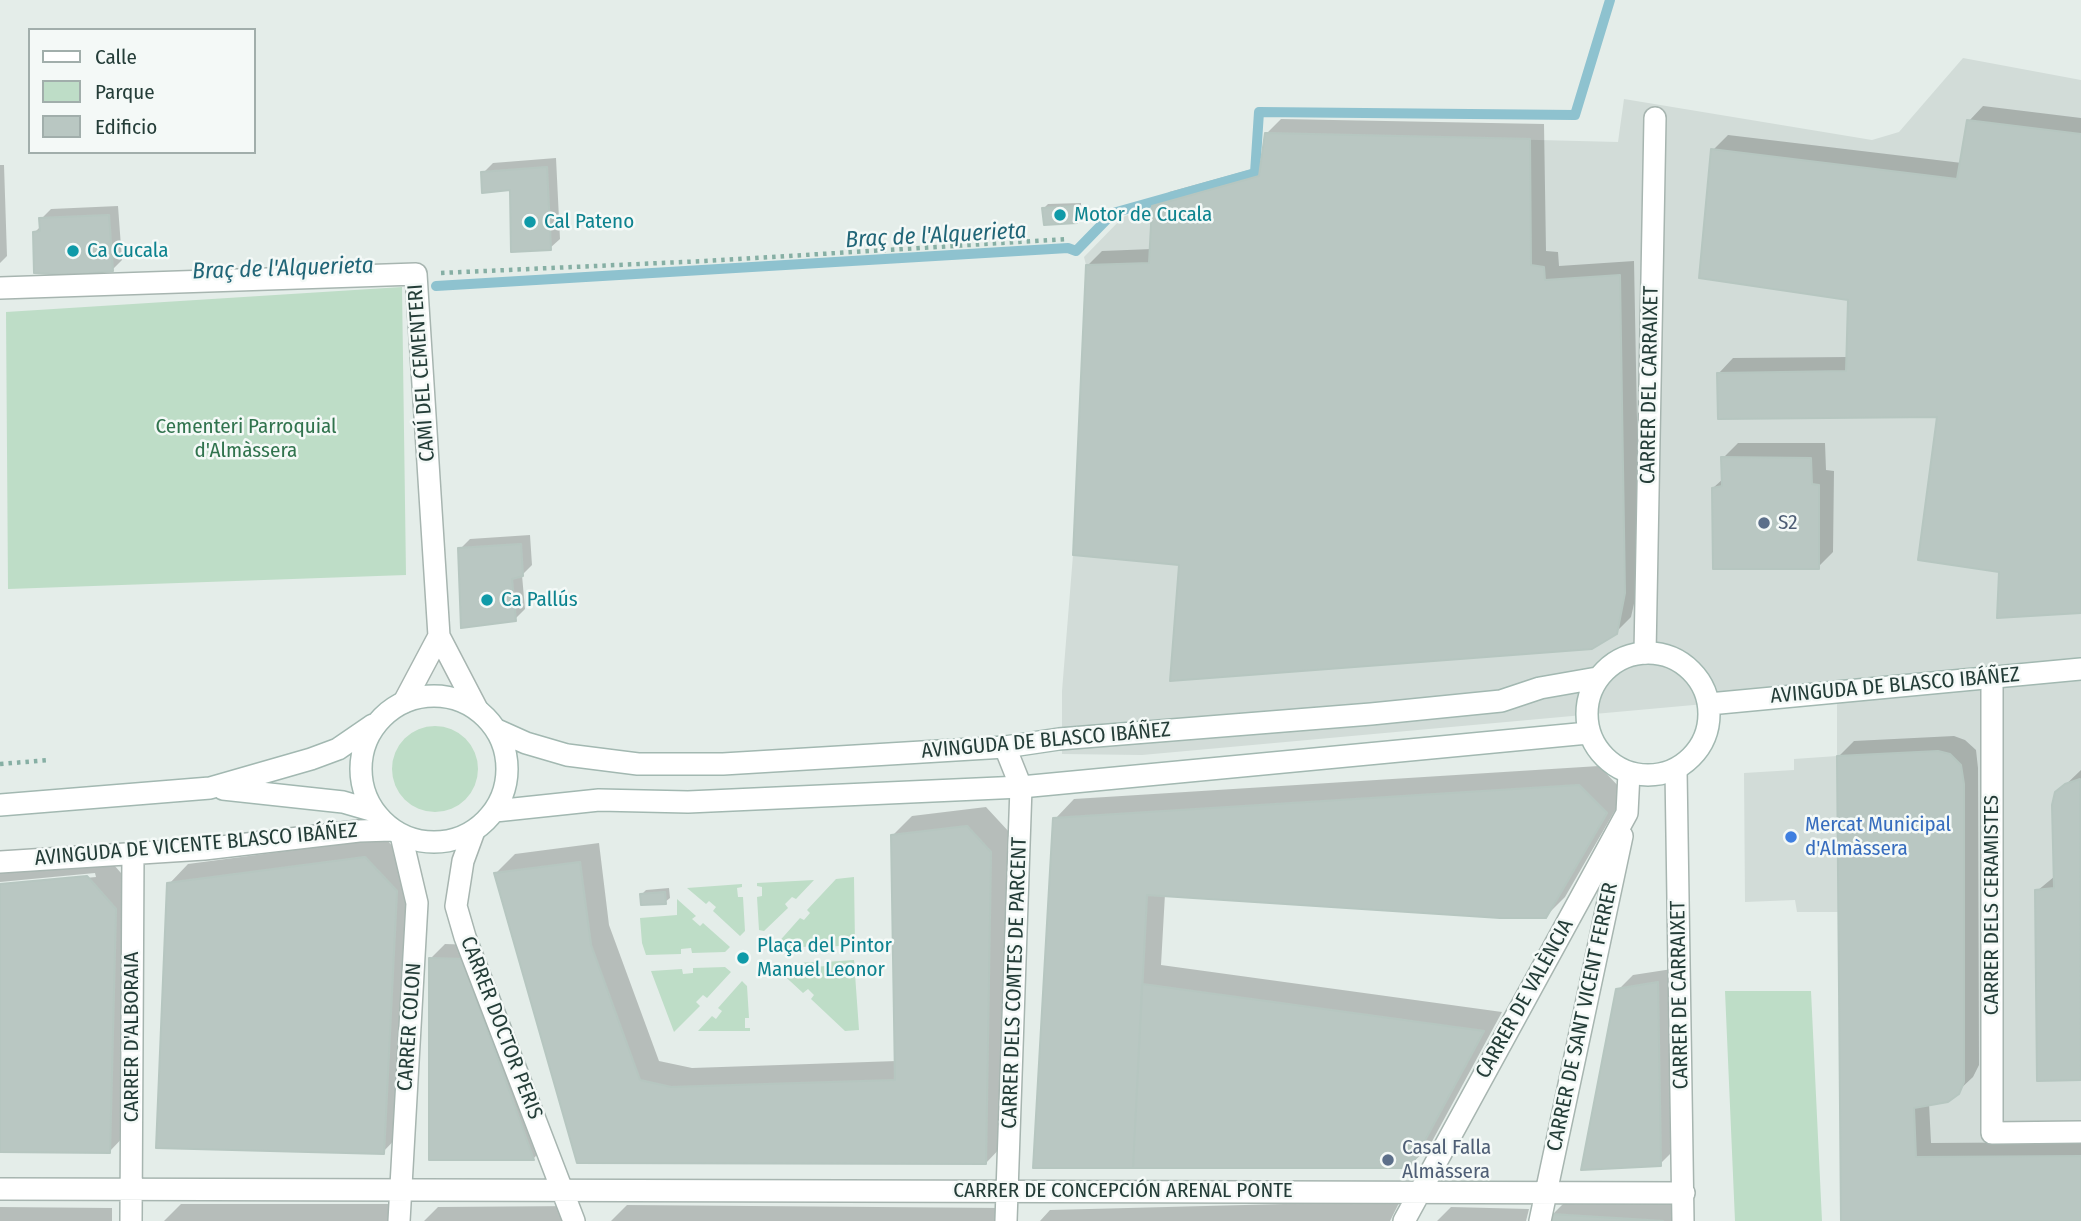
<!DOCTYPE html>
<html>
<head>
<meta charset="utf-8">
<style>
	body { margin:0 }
	#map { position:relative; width:2081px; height:1221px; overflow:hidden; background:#e4ede9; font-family:"Fira Sans Condensed",sans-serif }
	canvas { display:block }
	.legend { position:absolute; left:28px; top:28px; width:228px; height:126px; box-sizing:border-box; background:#f4f9f7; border:2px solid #a1aeab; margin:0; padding:9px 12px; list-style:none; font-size:21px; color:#243d38 }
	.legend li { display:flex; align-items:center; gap:14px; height:35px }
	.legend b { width:35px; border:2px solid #a1aeab }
</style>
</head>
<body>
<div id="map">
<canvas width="2081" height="1221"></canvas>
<ul class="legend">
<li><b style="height:9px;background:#fff"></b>Calle</li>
<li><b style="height:19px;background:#beddc7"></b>Parque</li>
<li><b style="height:19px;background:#b9c7c2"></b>Edificio</li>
</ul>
</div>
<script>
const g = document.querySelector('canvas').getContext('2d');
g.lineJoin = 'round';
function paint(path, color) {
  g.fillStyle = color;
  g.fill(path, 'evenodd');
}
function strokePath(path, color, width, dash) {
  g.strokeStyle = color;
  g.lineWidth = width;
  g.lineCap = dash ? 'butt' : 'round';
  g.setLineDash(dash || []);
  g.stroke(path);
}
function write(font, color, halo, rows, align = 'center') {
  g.font = font + ' "Fira Sans Condensed",sans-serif';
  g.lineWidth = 5;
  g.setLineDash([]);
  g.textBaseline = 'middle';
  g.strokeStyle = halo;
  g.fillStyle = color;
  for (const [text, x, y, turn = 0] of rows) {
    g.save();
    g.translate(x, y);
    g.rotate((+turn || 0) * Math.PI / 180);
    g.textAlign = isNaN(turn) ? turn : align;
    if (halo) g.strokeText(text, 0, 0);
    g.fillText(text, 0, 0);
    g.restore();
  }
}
paint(new Path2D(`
	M1963 58 2081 80V1221H1841L1838 912H1797L1795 900 1745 902 1744 773 1794 770V759L1837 756V692L1142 755 1062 754V691L1073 555 1086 265 1084 257 1123 217 1152 206 1259 176 1265 133 1618 142 1624 99 1872 140 1899 132Z`), '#d2dcd8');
paint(new Path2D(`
	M402 287 406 575 8 589 6 312Z
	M392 769a43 43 0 1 1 86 0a43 43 0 1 1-86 0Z
	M854 877 855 945 824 947 823 942H814V946L780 949 776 945 800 918 804 920 810 913 807 910 836 879Z
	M814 880 796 899 792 897 785 904 788 908 764 931 759 930 757 897 762 896V887L757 886V883Z
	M742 884V887L737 888 738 897H743L745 931 740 936 713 911 716 907 709 901 706 904 687 888Z
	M677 899 696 916 692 919 700 926 703 923 730 947 725 952 692 953 691 948 681 949V954L646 955 642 943 640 918 677 915Z
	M854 960 859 1030 845 1031 811 999 814 995 808 989 803 993 777 969 781 964 814 962 815 967 825 966V962Z
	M725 967 731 972 707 998 703 995 696 1002 700 1006 674 1032 651 971 682 969 683 974 693 973V968Z
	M742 981 747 986 749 1018H745V1028H750V1031H698L712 1016 716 1019 722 1011 718 1008Z
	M1725 991H1811L1822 1221H1735Z`), '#beddc7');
paint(new Path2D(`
	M1983 106 2081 118V611L2001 570 1939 415 1719 373 1733 358 1848 357 1850 298 1713 150 1728 135 1962 163 1969 121Z
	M1281 119 1544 124 1546 251 1558 252 1559 266 1634 261 1640 577 1631 617 1616 632 1181 564 1087 266 1102 251 1152 249 1154 207 1169 192 1263 166 1266 134Z
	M556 158 560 239 550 248 512 188 483 173 493 163Z
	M0 165H4L7 256 0 263Z
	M1081 203V217L1077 221 1044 208 1048 204Z
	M118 206 122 260 112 270 35 232 41 226V219L51 209Z
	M1738 443H1825L1826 470 1834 471 1833 552 1818 567 1713 488 1724 478 1723 458Z
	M530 535 532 565 522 575 525 609 515 619 460 549 470 539Z
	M1954 736 1965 740 1976 750 1978 768 1979 1065 1973 1077 1957 1092 1929 1103 1931 1143 2081 1142V1221H1843L1839 756 1854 741Z
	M1599 766 1625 793 1565 897 1545 917 1165 894 1161 965 1502 1012 1429 1147 1409 1166H1035L1055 819 1074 799Z
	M2081 770V1079L2039 1080 2037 891 2055 876 2057 793Z
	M986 807 1010 833 1005 1143 986 1163 579 1161 496 873 515 854 599 843 609 925 659 1061 692 1068 897 1061 892 836 912 816Z
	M385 838 415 871 402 1132 383 1152 169 884 188 864Z
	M107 857 135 889 129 1131 110 1151 0 1150V886L96 877 95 873 0 882V867Z
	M669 888 670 898 665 902 642 894 646 890Z
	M445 944 477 945 548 1143 534 1158H430V959Z
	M1672 969 1675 1149 1660 1164 1618 990 1633 975Z
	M1572 1195 1685 1202 1684 1221H1551L1552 1215Z
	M1400 1201 1390 1221H1040L1050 1210Z
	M181 1204H396L395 1221H164Z
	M627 1205 1004 1208 1003 1221H611Z
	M578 1206 582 1221H424L438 1207Z
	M0 1207 112 1208V1221H0Z
	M1451 1207 1529 1209 1526 1221H1437Z`), '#0003');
strokePath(new Path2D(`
	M436 286 1068 248 1076 251 1113 213 1255 173 1259 112 1575 115 1610 0`), '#8ec2cf', 10);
const building = new Path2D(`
	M1967 120 2081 134V613L1997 618 1999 572 1918 560 1937 417 1718 419 1717 373 1846 371 1848 300 1699 278 1711 149 1957 179Z
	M1265 133 1530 139 1531 265 1544 267 1545 280 1620 275 1625 593 1617 634 1592 649 1170 681 1179 565 1073 555 1086 265 1149 263 1152 206 1259 176Z
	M547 167 551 250 511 252 510 190 482 193 481 172Z
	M1077 206V223L1044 225 1042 208Z
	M109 215 113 271 71 275 34 273 33 232 40 231 39 218Z
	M1721 457 1811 458 1812 484 1819 485V569H1713L1712 488 1722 486Z
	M521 544 523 576 512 579 516 621 461 628 458 548Z
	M1938 751 1950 754 1961 765 1964 784V1082L1959 1094 1948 1102 1914 1108 1916 1157 2081 1156V1221H1841L1837 756Z
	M2080 779 2081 1080 2037 1081 2035 890 2054 888 2052 805 2055 792 2065 784Z
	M1579 785 1607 813 1546 918H1500L1147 895 1133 1168H1033L1053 818Z
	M967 826 991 852 986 1164 577 1163 494 873 580 862 591 945 640 1080 671 1087 895 1080 891 835Z
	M365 857 397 891 384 1154 156 1148 167 883Z
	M87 876 116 909 110 1153 0 1152V884Z
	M665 892 666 904 641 905 640 894Z
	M429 958 462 959 534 1160H429Z
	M1658 982 1661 1166 1581 1170 1616 989Z
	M1142 984 1484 1031 1410 1168H1133Z
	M1550 1214 1663 1221H1549Z`);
paint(building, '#b9c7c2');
strokePath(building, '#b6c6c0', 2);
const street = new Path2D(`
	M0 288 416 274 439 636 477 709
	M1645 653 1655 118
	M1992 677V1133L2081 1132
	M404 702 439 636
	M1005 747 1021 787 1006 1221
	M1676 770 1683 1221
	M474 831 463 861 456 906 465 937 574 1221
	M0 862 204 849 359 831 392 830
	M0 1189 1684 1193
	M131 1221 133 853
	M399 1221 417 903 401 835
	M1404 1221 1627 813 1629 773
	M1540 1221 1622 836`);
const secondary = new Path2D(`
	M1587 714a61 61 0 1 1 122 0a61 61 0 1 1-122 0Z
	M361 769a73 73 0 1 1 146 0a73 73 0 1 1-146 0Z
	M1709 704 2081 669
	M497 730 526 743 567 755 638 764H723L1005 747 1059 739 1371 714 1501 701 1540 688 1597 678
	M223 789 343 802 374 811
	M0 805 210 788 311 759 338 749 373 725
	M495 811 599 800 688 802 1021 787 1588 733`);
strokePath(street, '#a7b5b0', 24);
strokePath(secondary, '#a2b8b1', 24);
strokePath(new Path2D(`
	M441 273 705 261 1068 239
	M0 764 50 760`), '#86afa4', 4.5, [3.5, 5]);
strokePath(street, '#fff', 21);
strokePath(secondary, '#fff', 21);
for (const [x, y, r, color] of [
	[1060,215,7,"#0f9aa8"],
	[530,222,7,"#0f9aa8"],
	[73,251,7,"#0f9aa8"],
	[1764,523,7,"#5c6f8a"],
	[487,600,7,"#0f9aa8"],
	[1791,837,7,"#3f7fe0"],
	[743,958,7,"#0f9aa8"],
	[1388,1160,7,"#5c6f8a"]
]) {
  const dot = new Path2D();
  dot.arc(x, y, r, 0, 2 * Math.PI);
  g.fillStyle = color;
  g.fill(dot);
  strokePath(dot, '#f4f9f7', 2.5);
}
write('21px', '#0d838f', '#f4f9f7', [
	["Motor de Cucala",1074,215],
	["Cal Pateno",544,222],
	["Ca Cucala",87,251],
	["Ca Pallús",501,600],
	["Plaça del Pintor",757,946],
	["Manuel Leonor",757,970]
], 'left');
write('21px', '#243d38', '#f4f9f7', [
	["CAMÍ DEL CEMENTERI",422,373,-94],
	["CARRER DEL CARRAIXET",1650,385,-89],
	["AVINGUDA DE BLASCO IBÁÑEZ",1895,686,-5],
	["AVINGUDA DE BLASCO IBÁÑEZ",1046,741,-5],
	["AVINGUDA DE VICENTE BLASCO IBÁÑEZ",196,845,-5],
	["CARRER DELS CERAMISTES",1992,905,-90],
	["CARRER DELS COMTES DE PARCENT",1015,983,-88],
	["CARRER DE CARRAIXET",1680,995,-91],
	["CARRER DE VALÈNCIA",1525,999,-61],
	["CARRER DE SANT VICENT FERRER",1583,1017,-78],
	["CARRER COLON",410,1027,-86],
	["CARRER DOCTOR PERIS",501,1028,69],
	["CARRER D'ALBORAIA",132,1037,-90],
	["CARRER DE CONCEPCIÓN ARENAL PONTE",1123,1191]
]);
write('21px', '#30734d', '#f4f9f7', [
	["Cementeri Parroquial",246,427],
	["d'Almàssera",246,451]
]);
write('21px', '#4e5e75', '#f4f9f7', [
	["S2",1778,523],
	["Casal Falla",1402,1148],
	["Almàssera",1402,1172]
], 'left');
write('21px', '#366cbe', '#f4f9f7', [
	["Mercat Municipal",1805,825],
	["d'Almàssera",1805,849]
], 'left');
write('italic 23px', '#206577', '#f4f9f7', [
	["Braç de l'Alquerieta",936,236,-3],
	["Braç de l'Alquerieta",283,269,-2]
]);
</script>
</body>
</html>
